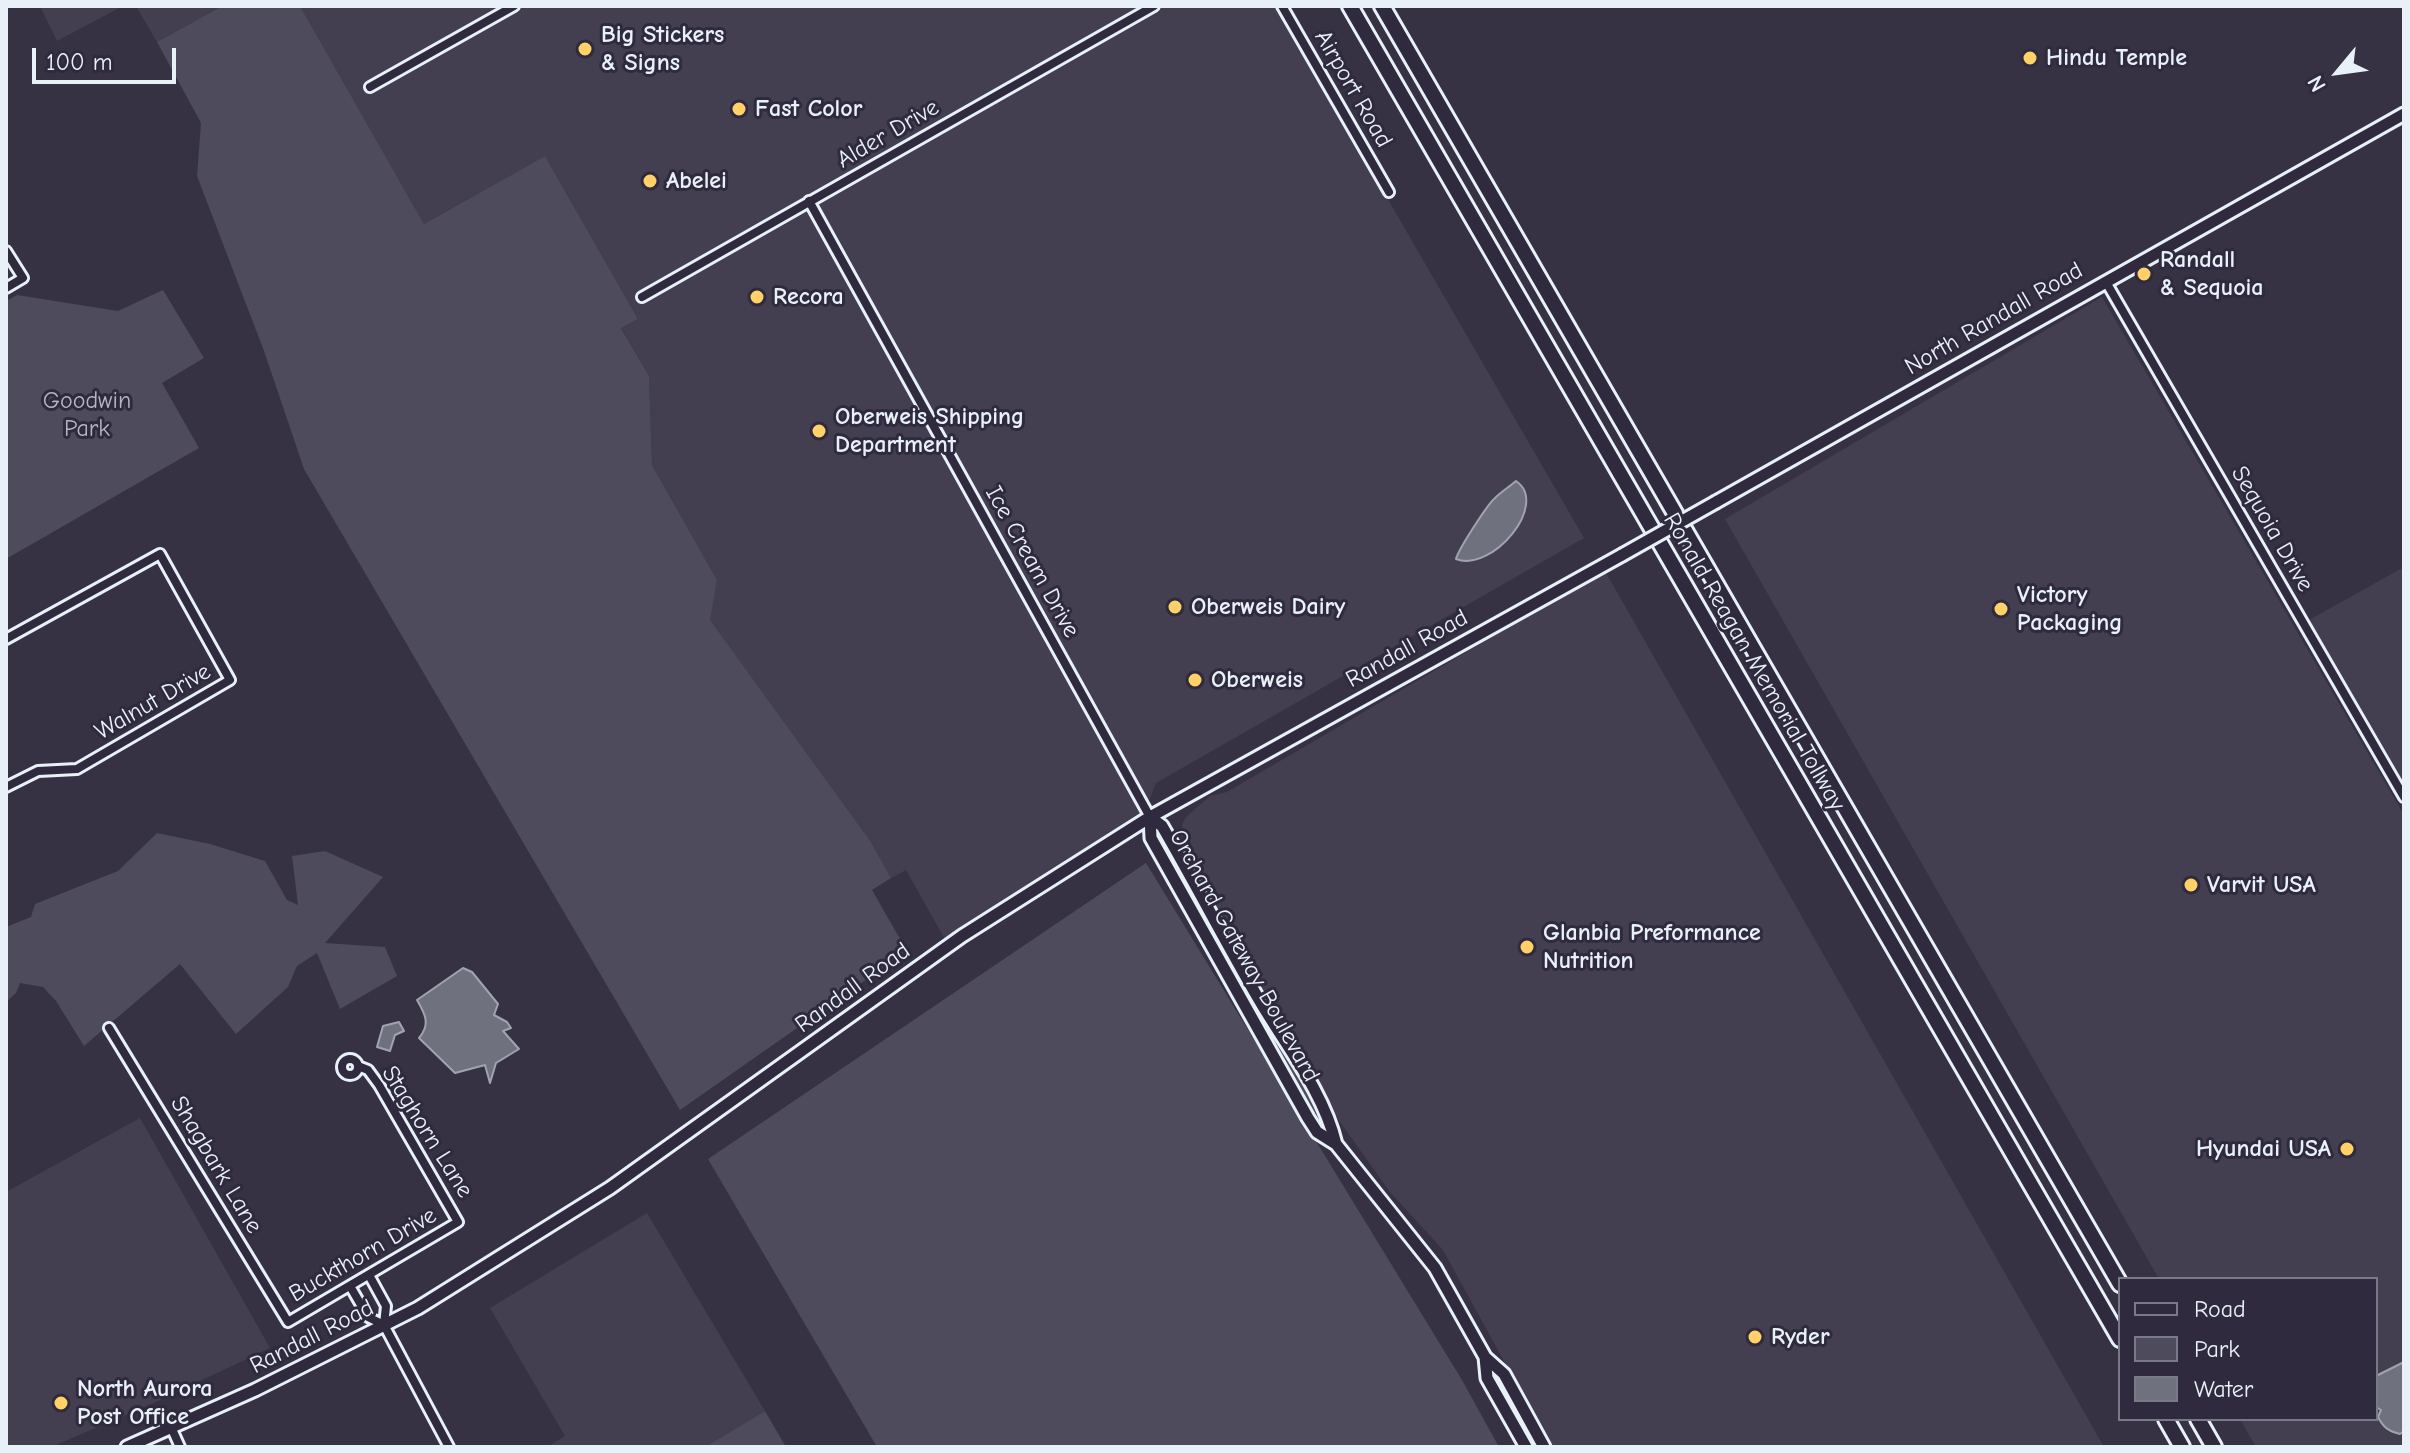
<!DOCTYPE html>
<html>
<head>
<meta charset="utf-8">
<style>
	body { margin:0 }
	#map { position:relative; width:2410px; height:1453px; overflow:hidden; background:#363244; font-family:"Comic Neue",sans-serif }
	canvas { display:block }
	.frame { position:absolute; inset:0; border:8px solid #e8f1f8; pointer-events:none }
	.legend { position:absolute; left:2118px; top:1277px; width:260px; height:144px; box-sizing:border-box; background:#2f2a3d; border:2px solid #797a88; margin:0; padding:10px 14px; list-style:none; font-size:24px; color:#e8f1f8 }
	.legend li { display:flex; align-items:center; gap:16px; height:40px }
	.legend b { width:40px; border:2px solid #797a88 }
	.north { position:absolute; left:2298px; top:32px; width:80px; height:80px; -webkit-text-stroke:6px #2f2a3d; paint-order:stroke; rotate:241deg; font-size:22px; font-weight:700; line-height:32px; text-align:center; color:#e8f1f8 }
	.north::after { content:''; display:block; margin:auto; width:28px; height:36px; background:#e8f1f8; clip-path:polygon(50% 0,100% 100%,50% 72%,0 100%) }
	.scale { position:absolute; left:32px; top:48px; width:144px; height:36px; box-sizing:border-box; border:4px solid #e8f1f8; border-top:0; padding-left:10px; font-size:24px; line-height:28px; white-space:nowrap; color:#e8f1f8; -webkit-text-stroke:6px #2f2a3d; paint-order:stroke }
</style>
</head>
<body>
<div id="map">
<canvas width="2410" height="1453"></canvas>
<div class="frame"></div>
<ul class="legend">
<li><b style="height:10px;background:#2f2a3d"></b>Road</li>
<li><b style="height:22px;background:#4d4b5c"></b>Park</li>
<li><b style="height:22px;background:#70717f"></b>Water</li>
</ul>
<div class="north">N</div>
<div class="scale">100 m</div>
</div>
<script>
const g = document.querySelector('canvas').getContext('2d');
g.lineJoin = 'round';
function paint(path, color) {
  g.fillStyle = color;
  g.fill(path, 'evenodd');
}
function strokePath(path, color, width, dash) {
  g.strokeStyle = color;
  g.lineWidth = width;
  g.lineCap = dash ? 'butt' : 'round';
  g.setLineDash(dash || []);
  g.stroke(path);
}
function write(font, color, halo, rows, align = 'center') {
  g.font = font + ' "Comic Neue",sans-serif';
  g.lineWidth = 6;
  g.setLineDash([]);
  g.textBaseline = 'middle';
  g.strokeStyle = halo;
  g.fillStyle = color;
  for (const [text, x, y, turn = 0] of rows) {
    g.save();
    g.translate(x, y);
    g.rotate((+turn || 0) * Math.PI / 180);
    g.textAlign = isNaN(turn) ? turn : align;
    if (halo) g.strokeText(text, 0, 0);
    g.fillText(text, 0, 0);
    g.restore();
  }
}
paint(new Path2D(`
	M40 6H123L57 41Z
	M136 6H222L157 42Z
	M300 6H1276L1584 538 1156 783 1144 815 947 943 906 870 891 878 871 842 709 619 717 580 652 465 649 376 621 327 638 319 545 156 424 224Z
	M2102 297 2404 815V1447H2256L2240 1419H2376V1279H2159L1725 519Z
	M2404 567V784L2309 620Z
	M1605 571 2104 1447H1551L1443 1250 1390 1192 1335 1115 1191 861 1184 840 1182 825 1186 817 1210 796 1227 792Z
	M140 1118 270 1348 147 1406 51 1447H6V1192Z
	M647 1213 765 1411 705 1447H547L565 1436 490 1308Z`), '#433f51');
paint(new Path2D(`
	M222 6H300L424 224 545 156 638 319 621 328 649 376 652 465 717 580 710 620 871 842 891 878 872 890 907 951 680 1110 304 469 264 351 197 176 201 123 157 42Z
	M163 290 204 358 162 383 199 448 6 559V301L17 295 118 311Z
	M157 833 210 844 265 861 287 900 298 905 292 856 325 851 383 877 325 943 385 947 397 976 340 1009 317 953 297 966 288 987 236 1034 180 964 84 1046 56 1001 43 987 20 983 16 993 6 1002V927L31 917 35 904 118 871Z
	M1146 863 1462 1380 1499 1447H877L708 1159Z
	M1254 1011 1292 1066 1332 1134 1313 1115Z
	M1489 1364 1538 1447H1532L1487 1366Z
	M765 1411 786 1447H705Z`), '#4d4b5c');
const water = new Path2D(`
	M1516 481C1550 504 1492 573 1456 559 1458 550 1487 505 1495 498 1501 492 1509 487 1516 481Z
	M463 968 472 972 498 1004 494 1015 507 1022 511 1028 503 1031 519 1049 496 1063 490 1083 485 1065 455 1073 419 1038C431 1024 425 1014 417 1000Z
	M399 1022 404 1031 395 1035 390 1051 377 1047 383 1026Z
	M2404 1362V1431L2400 1434C2388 1431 2383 1427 2378 1417L2381 1410 2376 1407V1376Z`);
paint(water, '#70717f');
strokePath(water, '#a0a4af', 2);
const street = new Path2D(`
	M1282 6 1389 192
	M370 87 514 6
	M809 201 1150 817
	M6 251 23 278 6 288
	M2106 282 2404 797
	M642 297 1154 6
	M6 639 160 554 230 680 77 769 38 771 6 787
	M109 1028 288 1322 458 1222 379 1085 368 1070 358 1066
	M342 1067a8 8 0 1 1 16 0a8 8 0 1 1-16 0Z
	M369 1275 386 1306 384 1325
	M350 1286 368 1317 384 1325
	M384 1325 449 1447
	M171 1427 180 1447`);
const secondary = new Path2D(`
	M1716 502 2404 114
	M1150 817 1151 838 1308 1118 1317 1132 1336 1144 1435 1268 1485 1357 1504 1374 1544 1447
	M1150 817 1162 826C1195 883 1225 941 1258 998 1285 1045 1323 1090 1336 1144
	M1485 1357 1487 1378 1526 1447
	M127 1447 255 1390 418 1308 610 1188 962 936 1150 817 1622 555`);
const highway = new Path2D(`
	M1350 6 2120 1339
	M1382 6 2120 1284
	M2166 1419 2182 1447
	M2198 1419 2214 1447`);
strokePath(street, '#e8f1f8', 14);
strokePath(secondary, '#e8f1f8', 17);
strokePath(highway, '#e8f1f8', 20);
strokePath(street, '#2f2a3d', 8);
strokePath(secondary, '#2f2a3d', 11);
strokePath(highway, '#2f2a3d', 14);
const secondaryBridge = new Path2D(`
	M1622 555 1716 502`);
strokePath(secondaryBridge, '#e8f1f8', 17, []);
strokePath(secondaryBridge, '#2f2a3d', 11);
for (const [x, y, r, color] of [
	[585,49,8,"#ffd166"],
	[2030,58,8,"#ffd166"],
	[739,109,8,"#ffd166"],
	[650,181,8,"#ffd166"],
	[2144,274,8,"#ffd166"],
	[757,297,8,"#ffd166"],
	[819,431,8,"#ffd166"],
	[1175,607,8,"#ffd166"],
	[2001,609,8,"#ffd166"],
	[1195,680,8,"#ffd166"],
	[2191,885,8,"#ffd166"],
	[1527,947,8,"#ffd166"],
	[2347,1149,8,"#ffd166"],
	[1755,1337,8,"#ffd166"],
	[61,1403,8,"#ffd166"]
]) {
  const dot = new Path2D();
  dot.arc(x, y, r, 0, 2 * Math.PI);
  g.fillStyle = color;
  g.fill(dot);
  strokePath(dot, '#2f2a3d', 3);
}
write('bold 24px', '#e8f1f8', '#2f2a3d', [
	["Big Stickers",601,35],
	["& Signs",601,63],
	["Hindu Temple",2046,58],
	["Fast Color",755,109],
	["Abelei",666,181],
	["Randall",2160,260],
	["& Sequoia",2160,288],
	["Recora",773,297],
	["Oberweis Shipping",835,417],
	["Department",835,445],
	["Victory",2017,595],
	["Packaging",2017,623],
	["Oberweis Dairy",1191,607],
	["Oberweis",1211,680],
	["Varvit USA",2207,885],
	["Glanbia Preformance",1543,933],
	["Nutrition",1543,961],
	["Hyundai USA",2331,1149,"right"],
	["Ryder",1771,1337],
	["North Aurora",77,1389],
	["Post Office",77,1417]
], 'left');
write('24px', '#e8f1f8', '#2f2a3d', [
	["Airport Road",1353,89,60],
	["Alder Drive",888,134,-30],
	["North Randall Road",1994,319,-30],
	["Sequoia Drive",2272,529,60],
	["Ice Cream Drive",1032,562,61],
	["Randall Road",1407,649,-29],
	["Ronald Reagan Memorial Tollway",1754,662,60],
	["Walnut Drive",153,702,-30],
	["Orchard Gateway Boulevard",1244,956,61],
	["Randall Road",853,988,-36],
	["Staghorn Lane",427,1132,58],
	["Shagbark Lane",216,1165,59],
	["Buckthorn Drive",363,1255,-30],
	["Randall Road",312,1337,-27]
]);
write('24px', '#b2b7c1', '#2f2a3d', [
	["Goodwin",87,401],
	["Park",87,429]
]);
</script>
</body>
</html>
